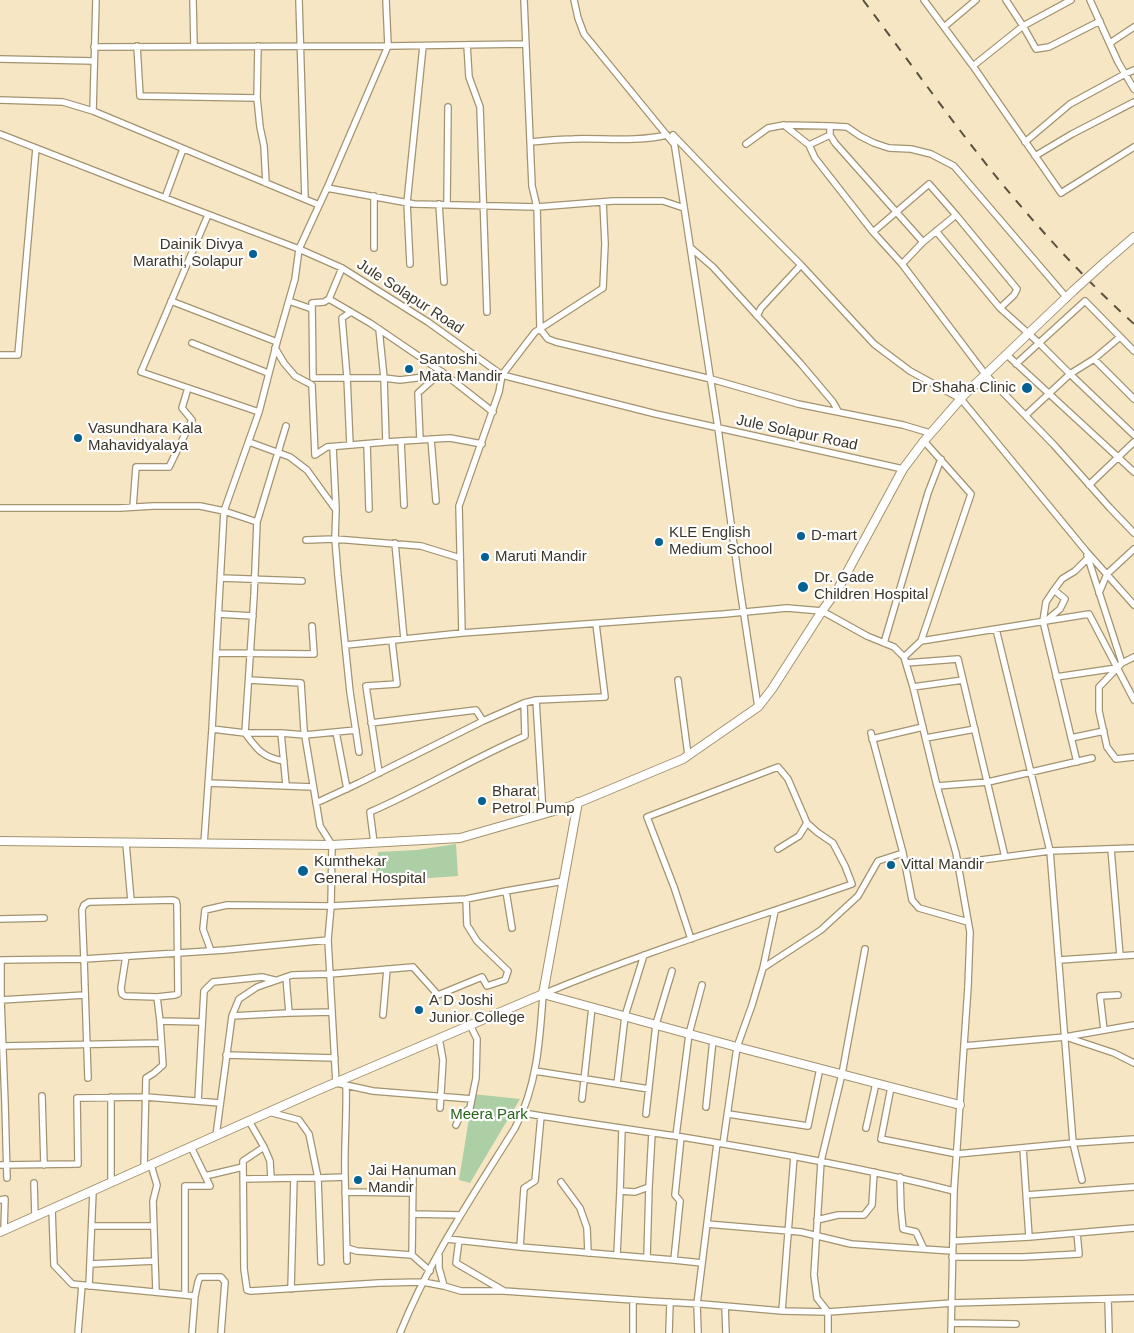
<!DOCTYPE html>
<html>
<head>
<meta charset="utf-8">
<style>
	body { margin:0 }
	canvas { display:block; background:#f7e6c3 }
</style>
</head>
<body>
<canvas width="1134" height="1333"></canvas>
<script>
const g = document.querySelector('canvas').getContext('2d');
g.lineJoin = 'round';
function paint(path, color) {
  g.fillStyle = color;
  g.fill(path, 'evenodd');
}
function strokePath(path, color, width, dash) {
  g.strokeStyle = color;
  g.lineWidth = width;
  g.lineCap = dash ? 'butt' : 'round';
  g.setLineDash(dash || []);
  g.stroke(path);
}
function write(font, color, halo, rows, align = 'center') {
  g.font = font + ' Helvetica,sans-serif';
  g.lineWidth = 4.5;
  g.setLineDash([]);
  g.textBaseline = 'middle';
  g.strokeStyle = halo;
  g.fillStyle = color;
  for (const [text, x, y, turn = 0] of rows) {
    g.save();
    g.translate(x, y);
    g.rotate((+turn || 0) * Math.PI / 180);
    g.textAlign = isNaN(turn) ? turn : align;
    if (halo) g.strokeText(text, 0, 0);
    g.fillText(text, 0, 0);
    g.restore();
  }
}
paint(new Path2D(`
	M456 844 458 876 375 882 378 852 417 850Z
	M473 1094 520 1099 470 1183 459 1180Z`), '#adcfa6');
const minor = new Path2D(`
	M96 0 93 111 319 205
	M193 0 194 46
	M299 0 305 199
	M524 0 532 186 537 207 540 329 548 339 556 342 711 379 798 404 903 425 930 433
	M574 0 578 18 584 34 674 144
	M924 0 973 66 1061 193 1134 147
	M1006 0 1023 26 1036 49 1049 47 1100 21
	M1090 0 1118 62 1134 89
	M944 27 976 0
	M1110 43 1134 27
	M467 45 469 77 480 107 487 312
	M137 46 140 96 257 98
	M258 46 257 98 260 127 264 146 266 183
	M94 47 388 46 526 44
	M0 59 94 61
	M973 66 1023 26 1071 0
	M0 100 63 102 93 111
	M784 125 809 145 815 158 873 232 902 264 985 374 1054 445 1110 508 1134 533
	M0 134 131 185 299 249 342 268 428 322 502 375 656 414 903 469
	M673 135 720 184 801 265 874 344 910 371 961 399 1086 551 1134 605
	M673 135 718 428 739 582 758 707
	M530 142C544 141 559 139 573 139 604 138 637 142 667 135
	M1025 142 1070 104 1125 74 1134 70
	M746 144 768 128 784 125 830 126
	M809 145 830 135
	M1035 156 1072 134 1134 102
	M327 188 414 204 537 207 613 201H663L684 208
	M374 196V248
	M165 198 183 149
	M439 204 444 282
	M447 205 448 107
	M208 215 141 372 259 412
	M936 231 1000 308 1039 343 1070 374 1094 359 1120 337
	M873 232 929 184 956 215 1017 289 1014 295 1000 308
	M923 242 835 143 830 135V126L847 127 860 136 874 143 889 148 911 149 931 154 954 166 1067 298
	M691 248 713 267 801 364 833 402 838 411
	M410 264 407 203 423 46
	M902 264 923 242 956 215
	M342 268 329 299 370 323 442 372 493 412
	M329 299 324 302 312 303 313 378H384L400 380 424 377 442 372
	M171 301 277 342
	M289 301 312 309
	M757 316 761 308 801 265
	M379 329 384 378 386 442
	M192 343 268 373
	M275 348 284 363 295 376 312 385 315 455 327 447 386 442 450 438 482 444
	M1006 354 1134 472
	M0 355H18L36 148
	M1094 359 1134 399
	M1016 364 1085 301 1134 351
	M1026 415 1070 374 1134 435
	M431 439 436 501
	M420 440 418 393 438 375
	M401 441 404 505
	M249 442 290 457 307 470 336 510 335 539 338 576 350 692 359 752
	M367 444 369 509
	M350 445 347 377 342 318 351 312
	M333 447 336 509
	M1089 485 1134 442
	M133 507 136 467H169L192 420 182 408 188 388
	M0 508H120L153 506H200L224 511 259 412 277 342 295 279 299 249 327 188 388 46 386 0
	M257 522 254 596 245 733 212 729 224 511 257 522 286 426
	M306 540 335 539 421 546 460 558
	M395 543 404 639
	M1087 555 1122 663 1099 687V711L1107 747 1116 759 1134 757
	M221 578 302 581
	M1099 593 1107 574 1134 549
	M218 614 253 616
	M1047 620 1060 609 1065 599 1054 590
	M996 629 1050 851 1073 1143 1082 1180
	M462 633 459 506 499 392 502 375 535 332 603 288 605 244 603 202
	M921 641 1089 614 1134 700
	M884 643 928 493 941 459
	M346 645 462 633 724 614 787 608 822 611 867 636 894 647 904 657 913 687 937 786 956 853 970 932 968 987 954 1191 951 1333
	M216 653 314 654 312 626
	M904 657 921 641 971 494 924 441
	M906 663 958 659 1005 857
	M1122 663 1134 657
	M1056 677 1117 668
	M249 680 301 683 304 730 320 826 332 845 331 906 328 940
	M678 680 688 755
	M913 687 963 680
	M536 700 543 814
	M371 723 476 710 483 721
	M336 732 347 789
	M245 733C257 749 263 758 284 761
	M245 733H281
	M871 733 903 853 912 900 919 908 968 922
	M926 738 975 729
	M1071 738 1104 731
	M872 739 923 727
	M1077 762 1043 621 1046 602 1054 590 1062 579 1075 571 1088 558
	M379 773 366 686 397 684 392 641
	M208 783 313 787
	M286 785 281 733 305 735 356 730
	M937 786 988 782 1092 758
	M316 803 359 783 483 721 524 703 536 700 605 697 596 624
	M126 843 131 901
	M374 843 370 812C423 789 472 759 525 736L524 703
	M204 844 212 729
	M778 849 799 836 807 823
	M1111 849 1120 956
	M958 863 1050 851 1134 848
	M0 919 44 918
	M512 928 506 891 564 881
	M211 951 203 929 205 910 227 905 331 906 466 899 506 891
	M126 956 121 988 122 994 125 996 157 997 160 1021 163 1065 154 1073 146 1078 144 1168
	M0 960 84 959 82 910 84 905 89 902 173 900 176 901 177 905 178 994 175 995 157 997
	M1 960V1000L85 995
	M1059 960 1134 955
	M763 968 821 930 858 896 878 861 903 853
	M286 977 289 1013 332 1012
	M1 1000 5 1103 7 1178
	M383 1015 387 969
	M232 1016 289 1013
	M160 1021 202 1022
	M1104 1030 1100 996 1118 995
	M1066 1037 1114 1053 1134 1063
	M439 1038 443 1060 440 1108
	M3 1046 161 1043
	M964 1046 1065 1037 1134 1025
	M226 1055 335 1058
	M535 1071 649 1089
	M88 1078 84 959 225 950 328 940 336 1083 373 1091 472 1099
	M617 1084 625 1016 644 955
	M891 1087 881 1139 957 1154 1073 1143 1134 1139
	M42 1096 44 1165
	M582 1099 592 1007
	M198 1101 204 991 213 982 262 977 274 980
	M706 1107 713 1040
	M269 1112 299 1120 309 1134 318 1178 345 1177 347 1261
	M523 1113C576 1122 629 1129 682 1137 773 1152 864 1168 954 1191
	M646 1114 656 1024 672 971
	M728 1114 808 1126 820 1068
	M249 1121 264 1147 243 1161 244 1269 247 1290 251 1291 379 1283 423 1282 444 1286
	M456 1125 460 1116 470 1108 476 1078 477 1039 470 1025
	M866 1128 876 1083
	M216 1136 232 1016 239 999 257 987 292 975 330 974 413 967 438 995 482 977 487 986 505 980 508 971 477 941 467 925 466 899
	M676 1136 689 1034 702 985
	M723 1144 737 1047 752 1005 763 968 775 911
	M264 1147 270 1161 271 1178
	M1023 1148 1029 1237
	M0 1165 78 1164 77 1098 146 1097 220 1103
	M151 1165 157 1185 153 1201 156 1292
	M205 1176 243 1167
	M345 1177C344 1146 347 1116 346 1085
	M900 1177 901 1209 903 1229 916 1232 924 1249
	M294 1178H318L321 1262
	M243 1179 294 1178 291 1289
	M561 1182 580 1208 587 1228 588 1253
	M34 1183 35 1216
	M111 1183V1097
	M620 1191 622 1129
	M345 1192 412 1193
	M1026 1195 1134 1187
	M0 1200 5 1199 4 1230
	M52 1209 54 1265 72 1284 195 1296 192 1333
	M413 1214 460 1215
	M817 1220 838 1215H864L872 1205 874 1172
	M707 1224 801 1232 851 1244 952 1251
	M92 1226H153
	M447 1239 520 1247 674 1260 680 1201 675 1195 681 1137
	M459 1240 456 1263 504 1291 648 1301 702 1304 782 1311 828 1312 952 1303 1134 1298
	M953 1241 1029 1237 1134 1228
	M520 1247 524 1188 535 1181 541 1116
	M347 1248 357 1251 412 1255 430 1271
	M412 1255 413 1177
	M617 1255 620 1191 635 1192 649 1187 652 1133
	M439 1256V1268L444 1286 461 1291H504
	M952 1257H1023L1079 1254 1077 1233
	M647 1258 649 1187
	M674 1260 702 1263
	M90 1264 155 1261
	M89 1286 93 1191
	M185 1295V1186H210L191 1147
	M195 1296 198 1282 200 1277H221L225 1282 221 1333
	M1108 1299 1109 1333
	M633 1300V1333
	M725 1306 726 1333
	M782 1311 794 1156
	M952 1323 1016 1324
	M78 1333 82 1285
	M400 1333C429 1260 474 1194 515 1128 537 1087 540 1039 543 994 644 952 749 920 852 884L845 866 833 843 817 832 807 823 788 779 778 767 647 817 674 887 691 939
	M669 1333 670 1302
	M698 1333 697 1304 717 1143
	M828 1333V1312L817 1298 814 1275 821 1161 842 1074 865 949`);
const tertiary = new Path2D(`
	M1105 262 1134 237
	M0 841 332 845 460 838 568 807 683 759 758 707 772 689 822 611 838 589 903 469 924 441 965 394 1073 291
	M543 994 737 1047 960 1105
	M0 1232 316 1091 543 994 578 802`);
strokePath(minor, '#a29371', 8);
strokePath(tertiary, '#a29371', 10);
strokePath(minor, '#fff', 5.5);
strokePath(tertiary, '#fff', 8);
strokePath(new Path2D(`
	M863 0C913 66 960 134 1013 197 1051 242 1091 285 1134 324`), '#5a5140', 2, [9, 9]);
const tertiaryBridge = new Path2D(`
	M1073 291 1105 262`);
strokePath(tertiaryBridge, '#a29371', 10, []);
strokePath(tertiaryBridge, '#fff', 8);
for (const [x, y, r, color] of [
	[253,254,5,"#046192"],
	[409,369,5,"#046192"],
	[1027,388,6,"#046192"],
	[78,438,5,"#046192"],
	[801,536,5,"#046192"],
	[659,542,5,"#046192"],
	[485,557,5,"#046192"],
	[803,587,6,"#046192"],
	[482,801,5,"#046192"],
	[891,865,5,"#046192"],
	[303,871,6,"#046192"],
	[419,1010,5,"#046192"],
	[358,1180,5,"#046192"]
]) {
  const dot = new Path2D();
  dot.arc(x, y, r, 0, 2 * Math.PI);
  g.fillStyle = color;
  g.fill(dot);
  strokePath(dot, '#fff', 2);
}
write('15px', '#3d3628', '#fff', [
	["Dainik Divya",243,245,"right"],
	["Marathi, Solapur",243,262,"right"],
	["Santoshi",419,360],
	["Mata Mandir",419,377],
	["Dr Shaha Clinic",1016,388,"right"],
	["Vasundhara Kala",88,429],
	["Mahavidyalaya",88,446],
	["KLE English",669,533],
	["Medium School",669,550],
	["D-mart",811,536],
	["Maruti Mandir",495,557],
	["Dr. Gade",814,578],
	["Children Hospital",814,595],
	["Bharat",492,792],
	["Petrol Pump",492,809],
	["Kumthekar",314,862],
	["General Hospital",314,879],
	["Vittal Mandir",901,865],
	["A D Joshi",429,1001],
	["Junior College",429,1018],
	["Jai Hanuman",368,1171],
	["Mandir",368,1188]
], 'left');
write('15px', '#3d3628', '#fff', [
	["Jule Solapur Road",410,297,33],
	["Jule Solapur Road",797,433,12]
]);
write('15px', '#266319', '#fff', [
	["Meera Park",489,1115]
]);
</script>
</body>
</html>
